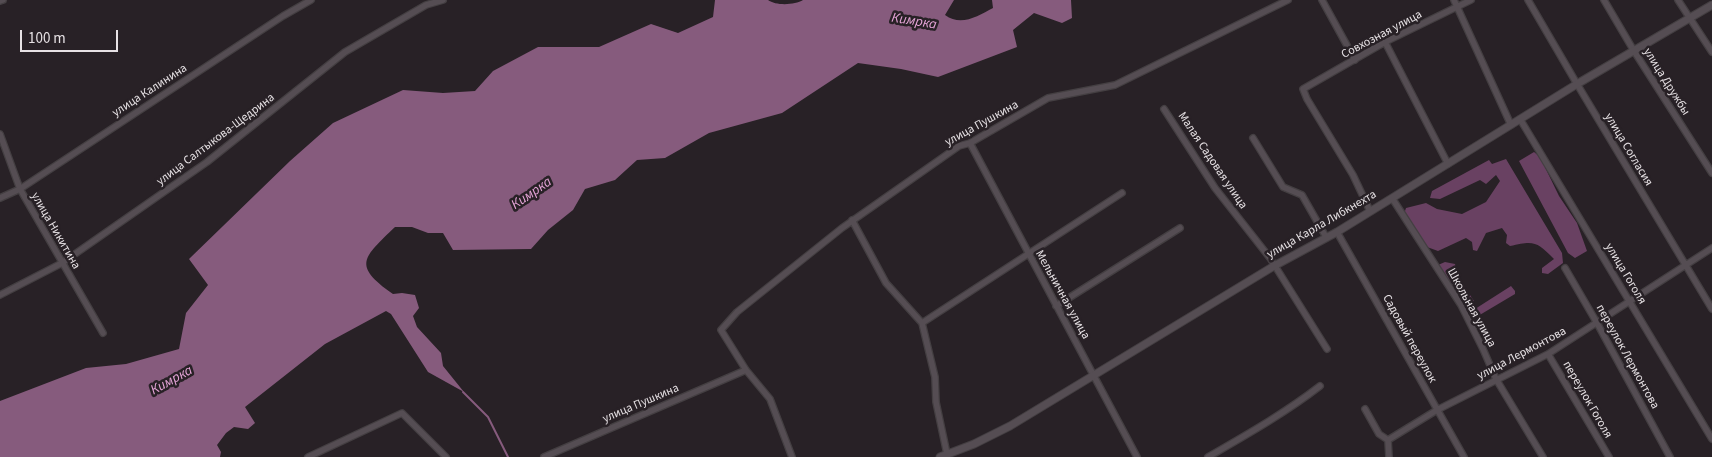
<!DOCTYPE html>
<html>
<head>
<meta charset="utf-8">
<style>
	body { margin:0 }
	#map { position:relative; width:1712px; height:457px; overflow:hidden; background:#282126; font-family:"Source Sans 3",sans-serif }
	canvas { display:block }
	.scale { position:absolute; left:20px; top:30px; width:98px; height:22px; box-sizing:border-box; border:2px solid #e7e2e5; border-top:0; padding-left:6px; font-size:15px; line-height:18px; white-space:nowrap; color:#e7e2e5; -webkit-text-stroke:4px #282126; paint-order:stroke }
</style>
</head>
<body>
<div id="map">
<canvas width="1712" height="457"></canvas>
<div class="scale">100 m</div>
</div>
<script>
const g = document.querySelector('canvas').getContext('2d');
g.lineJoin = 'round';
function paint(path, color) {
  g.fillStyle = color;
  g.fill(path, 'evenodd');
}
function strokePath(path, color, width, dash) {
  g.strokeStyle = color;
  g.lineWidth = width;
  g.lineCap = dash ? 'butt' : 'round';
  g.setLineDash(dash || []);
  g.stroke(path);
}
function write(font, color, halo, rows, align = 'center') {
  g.font = font + ' "Source Sans 3",sans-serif';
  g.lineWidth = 5;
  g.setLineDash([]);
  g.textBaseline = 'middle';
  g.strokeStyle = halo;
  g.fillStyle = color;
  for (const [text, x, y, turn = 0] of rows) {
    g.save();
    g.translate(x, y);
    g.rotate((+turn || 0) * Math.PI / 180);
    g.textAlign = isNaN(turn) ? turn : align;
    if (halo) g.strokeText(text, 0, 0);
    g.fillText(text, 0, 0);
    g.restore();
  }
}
paint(new Path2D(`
	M1534 152 1540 157 1559 196 1577 223 1587 251 1575 258 1568 253 1519 161Z
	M1506 159 1562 253 1563 263 1548 274 1542 273V268L1554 259C1537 242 1535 240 1510 246L1506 243 1507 235 1502 228 1486 233 1477 251 1473 250 1472 242 1466 238 1438 251 1427 247 1404 214 1406 208 1426 203 1437 209 1462 214 1486 202 1500 181 1496 175 1486 184 1480 180 1440 199 1430 198 1432 191 1489 160 1492 164Z
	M1445 262 1455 264 1458 277 1474 301 1470 306 1464 308 1438 265Z
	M1511 286 1515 291V294L1478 316 1475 309Z`), '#694162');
paint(new Path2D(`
	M715 0H768C776 6 795 5 803 0H954L945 15C961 27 978 16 993 8L992 0H1071L1072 18 1062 23 1034 13 1013 30 1017 47 938 77 901 69 858 63 782 113 709 133 665 158 637 160 615 180 585 189 573 210 548 230 531 249 453 250 443 233H428L412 227H395C363 258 352 265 393 294L402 293 415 295 419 308 413 316 417 327 441 353 443 366 464 392 428 372 391 314 386 311 325 344 245 407 255 423 248 429 234 427 226 433 217 445 221 452 220 457H0V401L86 368 126 364 179 349 186 313 208 285 189 259 290 161 333 123 403 90 443 93 475 91 493 71 538 47H599L651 24 678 33 713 17Z`), '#865b7d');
strokePath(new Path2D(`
	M463 392 488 417 508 457`), '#865b7d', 2);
const minor = new Path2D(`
	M1322 0 1355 60
	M1454 0 1511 125
	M1528 0 1577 84 1712 309
	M1604 0 1634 51 1712 173
	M1678 0 1712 52
	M0 1 3 0
	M1385 42 1448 164
	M1164 109 1215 188 1270 258 1327 349
	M1520 119 1712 439
	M0 134 20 189 103 333
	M1253 138 1283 187 1302 195 1326 237
	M970 143 1137 457
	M0 198 20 189 283 16 311 0
	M1392 198 1461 305 1483 349 1496 379 1543 457
	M1370 211 1353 175 1307 99 1303 89 1385 42 1471 0
	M852 220 886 283 922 323 935 377 936 402 947 454
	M1337 232 1464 457
	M1565 268 1597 323 1670 457
	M0 295 62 263 207 162 345 52 426 5 443 0
	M1056 306 1180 228
	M922 323 1122 193
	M1548 354 1609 457
	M1365 409 1379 434 1388 440 1389 457
	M1388 440 1437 410 1548 354 1712 248
	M308 457 402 413 446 457
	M544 457 746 370
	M792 457 770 399 746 370 721 330 737 312 842 228 959 146 970 143 1048 98 1115 85 1288 0
	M1208 457C1246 435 1285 413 1320 386`);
const tertiary = new Path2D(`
	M940 457 974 444 1010 426 1274 266 1337 232 1577 84 1712 5`);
strokePath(minor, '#443f42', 8);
strokePath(tertiary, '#443f42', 9);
strokePath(minor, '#554d53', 5.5);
strokePath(tertiary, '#554d53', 7);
write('12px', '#e7e2e5', '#282126', [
	["Совхозная улица",1382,35,-28],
	["улица Дружбы",1666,82,58],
	["улица Калинина",150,91,-33],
	["улица Пушкина",982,124,-29],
	["улица Салтыкова-Щедрина",216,140,-37],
	["улица Согласия",1628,150,59],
	["Малая Садовая улица",1212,161,56],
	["улица Карла Либкнехта",1322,225,-30],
	["улица Никитина",55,231,60],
	["улица Гоголя",1625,274,59],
	["Мельничная улица",1062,295,61],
	["Школьная улица",1471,308,61],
	["Садовый переулок",1409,339,61],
	["улица Лермонтова",1522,354,-28],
	["переулок Лермонтова",1627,357,61],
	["переулок Гоголя",1587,400,60],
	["улица Пушкина",641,404,-23]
]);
write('italic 14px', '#e7a5d9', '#282126', [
	["Кимрка",914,22,9],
	["Кимрка",532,194,-35],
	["Кимрка",172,381,-29]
]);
</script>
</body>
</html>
